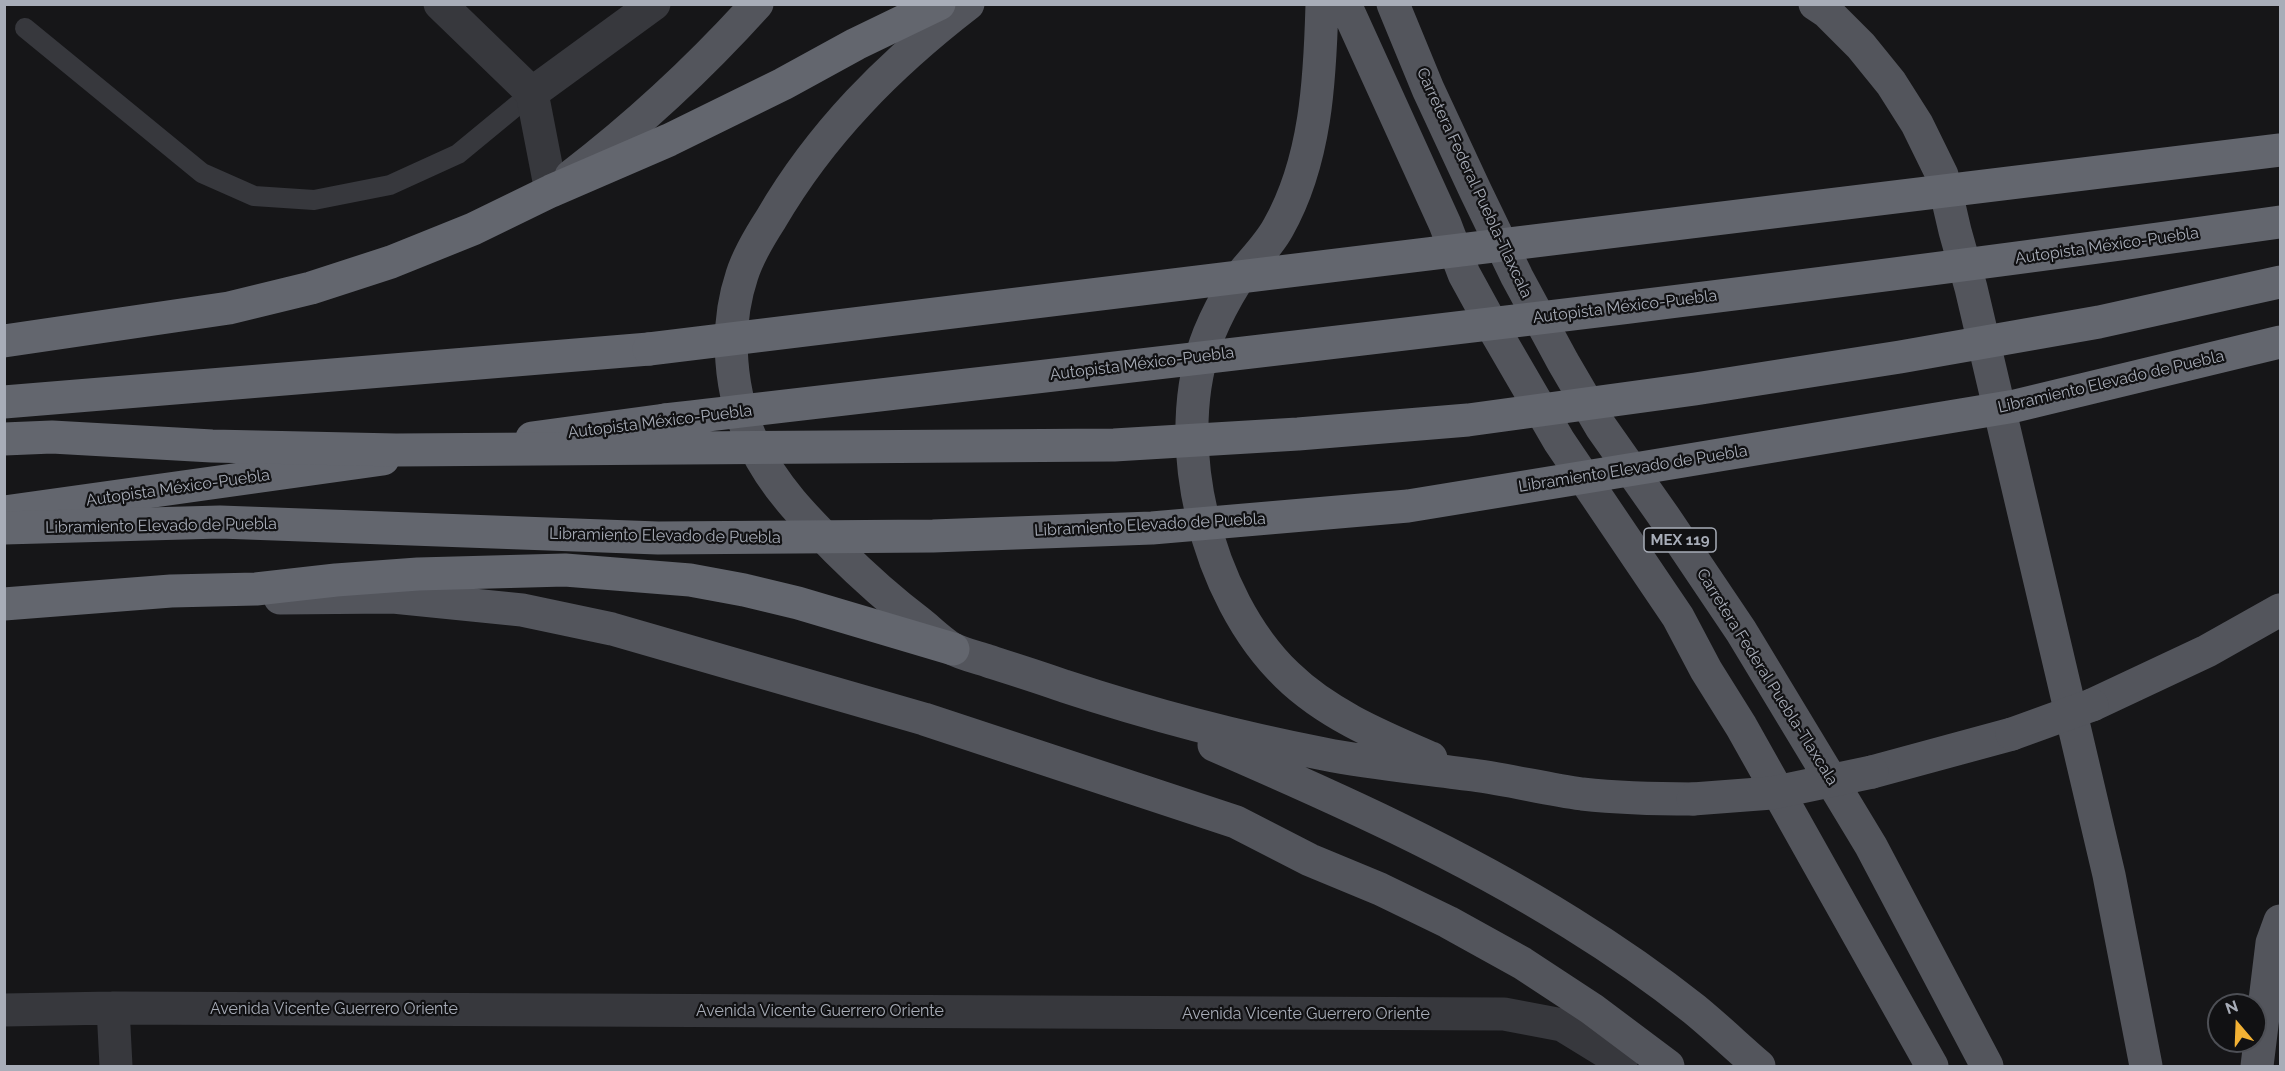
<!DOCTYPE html>
<html>
<head>
<meta charset="utf-8">
<style>
	body { margin:0 }
	#map { position:relative; width:2285px; height:1071px; overflow:hidden; background:#161618; font-family:Raleway,sans-serif }
	canvas { display:block }
	.frame { position:absolute; inset:0; border:6px solid #a8adb8; pointer-events:none }
	.north { position:absolute; left:2207px; top:993px; width:60px; height:60px; box-sizing:border-box; background:#111113; border:2px solid #4d4f55; border-radius:50%; rotate:341deg; font-size:16px; font-weight:700; line-height:24px; text-align:center; color:#a8adb8 }
	.north::after { content:''; display:block; margin:auto; width:21px; height:27px; background:#f2b134; clip-path:polygon(50% 0,100% 100%,50% 72%,0 100%) }
</style>
</head>
<body>
<div id="map">
<canvas width="2285" height="1071"></canvas>
<div class="frame"></div>
<div class="north">N</div>
</div>
<script>
const g = document.querySelector('canvas').getContext('2d');
g.lineJoin = 'round';
function strokePath(path, color, width, dash) {
  g.strokeStyle = color;
  g.lineWidth = width;
  g.lineCap = dash ? 'butt' : 'round';
  g.setLineDash(dash || []);
  g.stroke(path);
}
function write(font, color, halo, rows, align = 'center') {
  g.font = font + ' Raleway,sans-serif';
  g.lineWidth = 4.5;
  g.setLineDash([]);
  g.textBaseline = 'middle';
  g.strokeStyle = halo;
  g.fillStyle = color;
  for (const [text, x, y, turn = 0] of rows) {
    g.save();
    g.translate(x, y);
    g.rotate((+turn || 0) * Math.PI / 180);
    g.textAlign = isNaN(turn) ? turn : align;
    if (halo) g.strokeText(text, 0, 0);
    g.fillText(text, 0, 0);
    g.restore();
  }
}
strokePath(new Path2D(`
	M25 28 202 173 254 196 314 200 390 185 458 154 532 93`), '#37383d', 20);
strokePath(new Path2D(`
	M440 4 532 93 551 191
	M532 93 654 4
	M113 1008 116 1066
	M4 1010 113 1008 1504 1014 1562 1025 1606 1052 1621 1066`), '#37383d', 33);
strokePath(new Path2D(`
	M968 4C889 65 821 133 771 219 760 236 748 256 742 275 724 329 729 394 754 445 774 487 805 518 837 550 863 576 891 601 920 623 930 631 940 641 951 648 962 654 976 657 988 661 1013 669 1039 677 1064 686 1149 714 1236 737 1324 754 1373 764 1424 768 1473 775 1510 780 1546 789 1582 794 1619 798 1656 799 1693 799
	M1322 4C1320 80 1316 161 1278 228 1267 248 1249 264 1236 282 1226 298 1216 317 1209 334 1167 439 1206 597 1287 675 1327 714 1380 736 1431 758
	M1345 4 1445 224 1464 274 1498 336 1559 441 1678 617 1706 670 1741 726 1932 1066
	M1393 4 1428 89 1475 190 1517 277 1563 362 1601 427 1665 518 1741 631 1871 846 1987 1066
	M1815 4 1827 12 1861 46 1891 83 1917 124 1942 175 1955 231 1971 288 2109 875 2146 1066
	M571 176C639 124 700 67 757 4
	M280 598 393 597 522 610 612 629 924 719 1236 822 1310 860 1380 889 1448 922 1522 963 1592 1009 1668 1066
	M2092 705 2207 651 2280 610
	M1214 745C1336 798 1459 853 1571 923 1613 949 1655 978 1694 1009 1716 1027 1737 1047 1759 1066
	M1872 772 2012 734
	M2257 1066 2272 943 2280 921`), '#53555c', 33);
strokePath(new Path2D(`
	M4 341 229 308 311 288 391 262 473 229 551 191 669 140 783 84 856 44 939 4
	M4 402 649 349
	M532 438 665 420
	M4 512 383 459
	M4 604 171 591 256 589 336 580 418 574 565 570 690 580 744 590 798 603 953 649`), '#63666e', 33);
strokePath(new Path2D(`
	M2012 734 2092 705
	M1693 799 1772 793 1872 772`), '#53555c', 33);
strokePath(new Path2D(`
	M649 349 2280 150
	M665 420C1204 357 1743 298 2280 222
	M4 439 52 437 212 446 396 450 1114 445 1298 434 1468 420 1695 389 1900 357 2099 322 2280 282
	M4 528 220 522 658 538 933 536 1152 528 1408 506 1653 466 2015 406 2280 342`), '#63666e', 33);
for (const [x, y, w] of [
	[1680,540,72]
]) {
  const box = new Path2D();
  box.roundRect(x - w / 2, y - 12, w, 24, 4.5);
  g.fillStyle = '#111113';
  g.fill(box);
  strokePath(box, '#a8adb8', 1.5);
}
write('bold 15px', '#a8adb8', null, [
	["MEX 119",1680,540]
]);
write('16px', '#a8adb8', '#111113', [
	["Carretera Federal Puebla-Tlaxcala",1474,183,65],
	["Autopista México-Puebla",2107,246,-8],
	["Autopista México-Puebla",1625,307,-7],
	["Autopista México-Puebla",1142,364,-7],
	["Libramiento Elevado de Puebla",2111,382,-13],
	["Autopista México-Puebla",660,422,-7],
	["Libramiento Elevado de Puebla",1633,469,-9],
	["Autopista México-Puebla",178,488,-8],
	["Libramiento Elevado de Puebla",1150,525,-3],
	["Libramiento Elevado de Puebla",161,526,-1],
	["Libramiento Elevado de Puebla",665,536,1],
	["Carretera Federal Puebla-Tlaxcala",1767,677,58],
	["Avenida Vicente Guerrero Oriente",334,1009],
	["Avenida Vicente Guerrero Oriente",820,1011],
	["Avenida Vicente Guerrero Oriente",1306,1014]
]);
</script>
</body>
</html>
